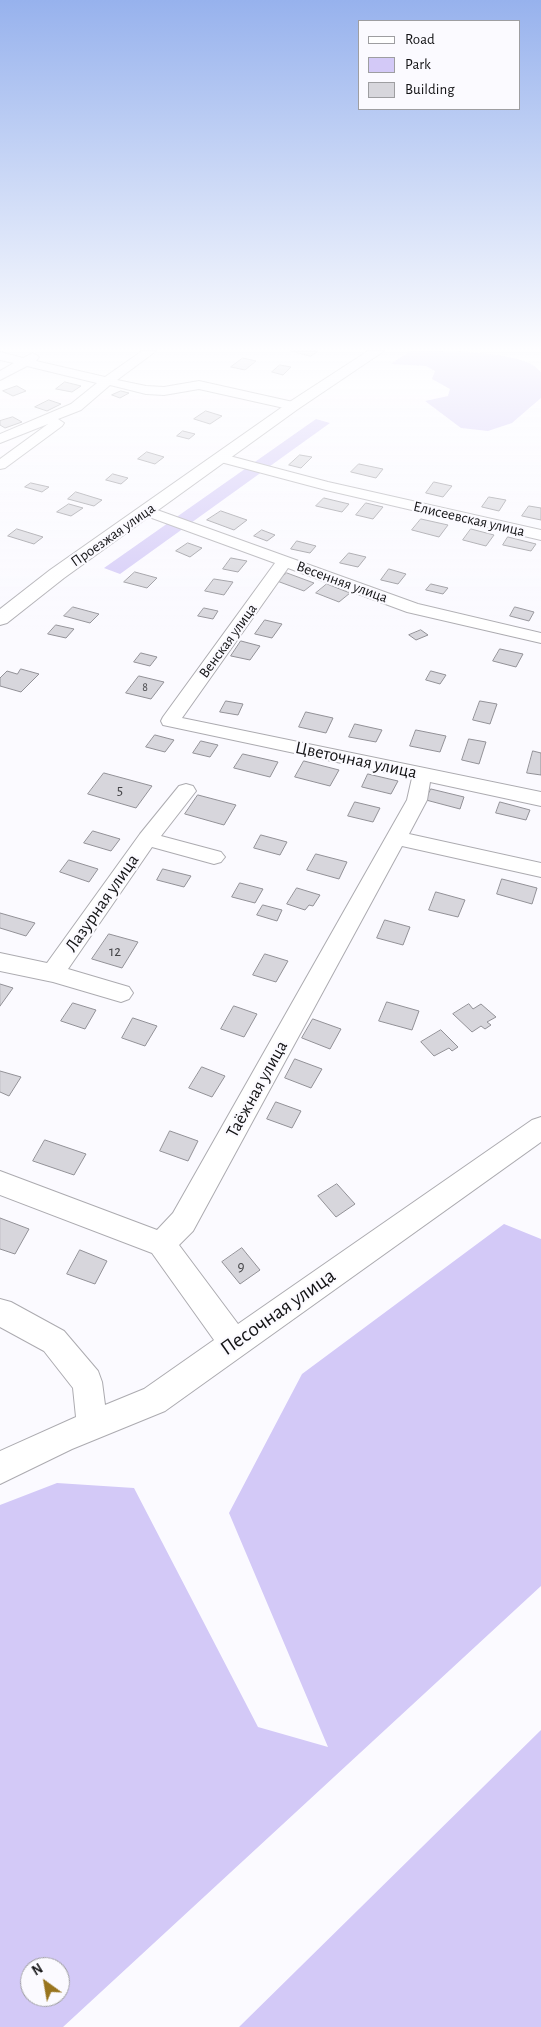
<!DOCTYPE html>
<html>
<head>
<meta charset="utf-8">
<style>
	body { margin:0 }
	#map { position:relative; width:541px; height:2027px; overflow:hidden; background:#fbfaff; font-family:"Alegreya Sans",sans-serif }
	canvas { display:block }
	.legend { position:absolute; left:358px; top:20px; width:162px; height:90px; box-sizing:border-box; background:#fbfaff; border:1px solid #9e9ea1; margin:0; padding:6px 9px; list-style:none; font-size:15px; color:#131315 }
	.legend li { display:flex; align-items:center; gap:10px; height:25px }
	.legend b { width:25px; border:1px solid #9e9ea1 }
	.north { position:absolute; left:20px; top:1957px; width:50px; height:50px; box-sizing:border-box; background:#fbfaff; border:1px solid #9e9ea1; border-radius:50%; rotate:328deg; font-size:14px; font-weight:700; line-height:20px; text-align:center; color:#131315 }
	.north::after { content:''; display:block; margin:auto; width:18px; height:22px; background:#98741e; clip-path:polygon(50% 0,100% 100%,50% 72%,0 100%) }
</style>
</head>
<body>
<div id="map">
<canvas width="541" height="2027"></canvas>
<ul class="legend">
<li><b style="height:6px;background:#fff"></b>Road</li>
<li><b style="height:14px;background:#d3c9f7"></b>Park</li>
<li><b style="height:14px;background:#d7d6dc"></b>Building</li>
</ul>
<div class="north">N</div>
</div>
<script>
const g = document.querySelector('canvas').getContext('2d');
g.lineJoin = 'round';
function paint(path, color) {
  g.fillStyle = color;
  g.fill(path, 'evenodd');
}
function strokePath(path, color, width, dash) {
  g.strokeStyle = color;
  g.lineWidth = width;
  g.lineCap = dash ? 'butt' : 'round';
  g.setLineDash(dash || []);
  g.stroke(path);
}
function write(font, color, halo, rows, align = 'center') {
  g.font = font + ' "Alegreya Sans",sans-serif';
  g.lineWidth = 4.5;
  g.setLineDash([]);
  g.textBaseline = 'middle';
  g.strokeStyle = halo;
  g.fillStyle = color;
  for (const [text, x, y, turn = 0] of rows) {
    g.save();
    g.translate(x, y);
    g.rotate((+turn || 0) * Math.PI / 180);
    g.textAlign = isNaN(turn) ? turn : align;
    if (halo) g.strokeText(text, 0, 0);
    g.fillText(text, 0, 0);
    g.restore();
  }
}
paint(new Path2D(`
	M410 351C445 351 496 350 529 363 533 364 537 369 541 372V398L512 423 488 431 461 428 425 401 448 396 450 389 432 379 435 371 426 366 391 364Z
	M316 419 330 423 120 574 104 568Z
	M504 1224 541 1239V1586L63 2027H0V1505L57 1483 134 1488 258 1727 328 1747 229 1513 302 1374ZM30 1967H60V1997H30Z
	M541 1730V2027H239Z`), '#d3c9f7');
const building = new Path2D(`
	M291 351H318L311 356Z
	M243 358 256 361 245 370 231 367Z
	M280 365 291 367 283 375 272 372Z
	M65 382 81 386 72 392 56 389Z
	M17 386 26 391 13 396 3 391Z
	M121 391 129 393 120 398 112 395Z
	M49 400 61 404 47 411 35 407Z
	M206 411 222 416 210 424 194 419Z
	M13 417 22 422 5 428 0 425V421Z
	M183 431 195 434 189 439 177 436Z
	M147 452 164 457 155 464 138 459Z
	M300 455 312 457 301 468 289 465Z
	M359 464 383 469 376 478 351 472Z
	M113 474 128 478 121 484 106 480Z
	M434 482 452 486 443 497 426 493Z
	M31 483 49 487 42 492 25 487Z
	M76 492 102 500 94 506 68 499Z
	M489 497 506 500 499 511 482 507Z
	M324 498 349 504 342 512 316 506Z
	M366 503 383 507 373 519 356 515Z
	M69 504 83 508 71 516 57 512Z
	M529 506 541 508V520L522 516Z
	M221 511 247 520 234 530 207 520Z
	M421 519 448 525 439 537 412 530Z
	M17 529 43 537 34 544 8 536Z
	M471 529 494 535 486 546 463 540Z
	M262 530 275 535 267 541 254 536Z
	M508 537 536 544 531 551 503 545Z
	M297 541 316 546 310 553 291 549Z
	M188 543 202 548 190 557 176 551Z
	M349 553 366 557 358 567 340 563Z
	M231 558 247 561 238 572 223 569Z
	M389 569 406 574 398 584 381 580Z
	M135 572 157 578 147 588 124 582Z
	M287 573 314 583 304 591 277 581Z
	M214 579 233 582 224 595 205 591Z
	M327 584 350 593 339 602 316 593Z
	M431 584 448 588 443 594 426 590Z
	M73 607 99 614 90 623 64 616Z
	M515 607 534 612 529 621 510 616Z
	M204 608 218 611 213 619 198 616Z
	M265 620 282 624 272 638 255 634Z
	M56 625 74 629 66 638 48 634Z
	M421 630 428 635 416 640 409 635Z
	M241 641 260 646 250 660 231 656Z
	M500 649 523 654 516 667 493 661Z
	M141 653 157 657 150 666 134 662Z
	M21 669 39 674 21 692 0 686V678L7 671 17 674Z
	M431 671 446 675 440 684 426 680Z
	M139 676 164 682 151 699 126 693Z
	M226 701 243 704 238 715 220 712Z
	M480 701 497 704 490 724 473 720Z
	M306 712 333 718 326 733 299 727Z
	M355 724 382 730 376 742 349 737Z
	M416 730 446 736 440 752 410 746Z
	M155 735 174 740 165 752 146 747Z
	M469 739 486 742 479 764 462 760Z
	M201 741 218 745 210 757 193 753Z
	M533 751 541 753V775L527 773Z
	M243 754 278 762 270 777 234 768Z
	M304 761 339 770 330 786 295 777Z
	M104 773 152 786 136 808 88 794Z
	M368 774 398 781 391 794 362 787Z
	M431 789 464 797 460 809 426 800Z
	M198 795 236 805 224 825 185 814Z
	M355 802 380 808 373 822 348 816Z
	M500 802 530 810 526 820 496 813Z
	M93 831 120 839 111 851 84 843Z
	M261 835 287 842 280 855 254 848Z
	M316 854 347 862 339 879 307 870Z
	M69 860 98 869 89 882 60 872Z
	M163 869 191 876 184 887 157 880Z
	M502 879 537 888 532 904 497 894Z
	M240 883 263 889 255 903 232 897Z
	M297 888 320 895 313 906 309 905 305 910 287 904Z
	M436 892 465 900 458 917 429 910Z
	M263 905 282 910 277 921 257 915Z
	M0 913 35 923 26 936 0 928Z
	M385 920 410 927 403 945 377 938Z
	M109 934 138 942 122 968 92 959Z
	M265 954 288 961 276 982 253 975Z
	M0 984 13 988 0 1006Z
	M387 1002 419 1011 412 1030 379 1021Z
	M73 1003 96 1010 85 1029 61 1021Z
	M469 1004 473 1009 481 1004 496 1017 487 1022 491 1025 485 1029 481 1026 472 1032 453 1014Z
	M234 1006 257 1014 244 1037 221 1029Z
	M133 1018 157 1026 145 1046 122 1038Z
	M313 1019 341 1029 330 1049 302 1038Z
	M441 1030 458 1047 452 1051 449 1048 434 1056 421 1042Z
	M295 1059 322 1069 311 1088 285 1078Z
	M202 1067 225 1076 212 1097 189 1088Z
	M0 1071 21 1077 9 1096 0 1092Z
	M276 1102 301 1111 292 1128 267 1119Z
	M170 1131 198 1141 188 1161 160 1151Z
	M45 1140 86 1154 74 1175 33 1161Z
	M337 1184 355 1204 336 1217 318 1196Z
	M0 1218 29 1229 15 1254 0 1249Z
	M242 1248 260 1270 240 1284 222 1262Z
	M80 1250 107 1261 95 1284 67 1274Z`);
paint(building, '#d7d6dc');
strokePath(building, '#929197', 1);
const minor = new Path2D(`
	M142 351H156L117 380 146 386 164 387 199 381 293 402 300 406 293 410 199 389 164 395 146 394 110 385 81 410 58 419 64 423 62 426 5 468 0 469V459L48 424 0 443V434L71 404 97 383 27 366 0 380V371L14 363 0 360V352L23 358 33 353 39 357 36 361 105 377Z
	M222 454 328 482 541 530V540L326 490 217 461 215 458 217 455Z
	M146 506 418 604 541 633V643L407 612 288 568 182 718 541 792V806L430 782 427 800 409 834 541 863V877L402 846 193 1231 179 1245 238 1324 532 1120 541 1117V1142L165 1411 72 1449 0 1484V1451L76 1417 73 1388 44 1351 0 1327V1299L11 1302 64 1331 98 1371 102 1382 105 1405 144 1389 214 1340 152 1253 0 1195V1171L157 1230 173 1213 407 800 412 778 163 725 161 721 163 717 275 563 141 514 138 511 141 508Z
	M186 784 193 786 196 791 161 836 221 852 225 857 221 862 214 864 152 847 68 969 129 987 133 993 129 999 121 1002 53 982 0 971V953L47 963 140 834 179 786Z`);
const major = new Path2D(`
	M368 351H384L298 409 64 578 7 623 0 625V609L50 570 288 403Z`);
strokePath(minor, '#acabb0', 2);
strokePath(major, '#acabb0', 2);
paint(minor, '#fff');
paint(major, '#fff');
const sky = g.createLinearGradient(0, 0, 0, 634);
sky.addColorStop(0, '#97b2ed');
sky.addColorStop(0.55, '#fdfdff');
sky.addColorStop(1, '#fdfdff00');
g.fillStyle = sky;
g.fillRect(0, 0, 541, 634);
write('12px', '#444447', null, [
	["8",145,687]
]);
write('15px', '#131315', '#fbfaff', [
	["Елисеевская улица",469,519,13],
	["Проезжая улица",113,535,-35],
	["Весенняя улица",342,582,20],
	["Венская улица",228,641,-54]
]);
write('15px', '#444447', null, [
	["5",120,790],
	["12",115,951],
	["9",241,1266]
]);
write('18px', '#131315', '#fbfaff', [
	["Цветочная улица",356,760,12],
	["Лазурная улица",102,903,-55],
	["Таёжная улица",257,1089,-61]
]);
write('21px', '#131315', '#fbfaff', [
	["Песочная улица",278,1312,-35]
]);
</script>
</body>
</html>
